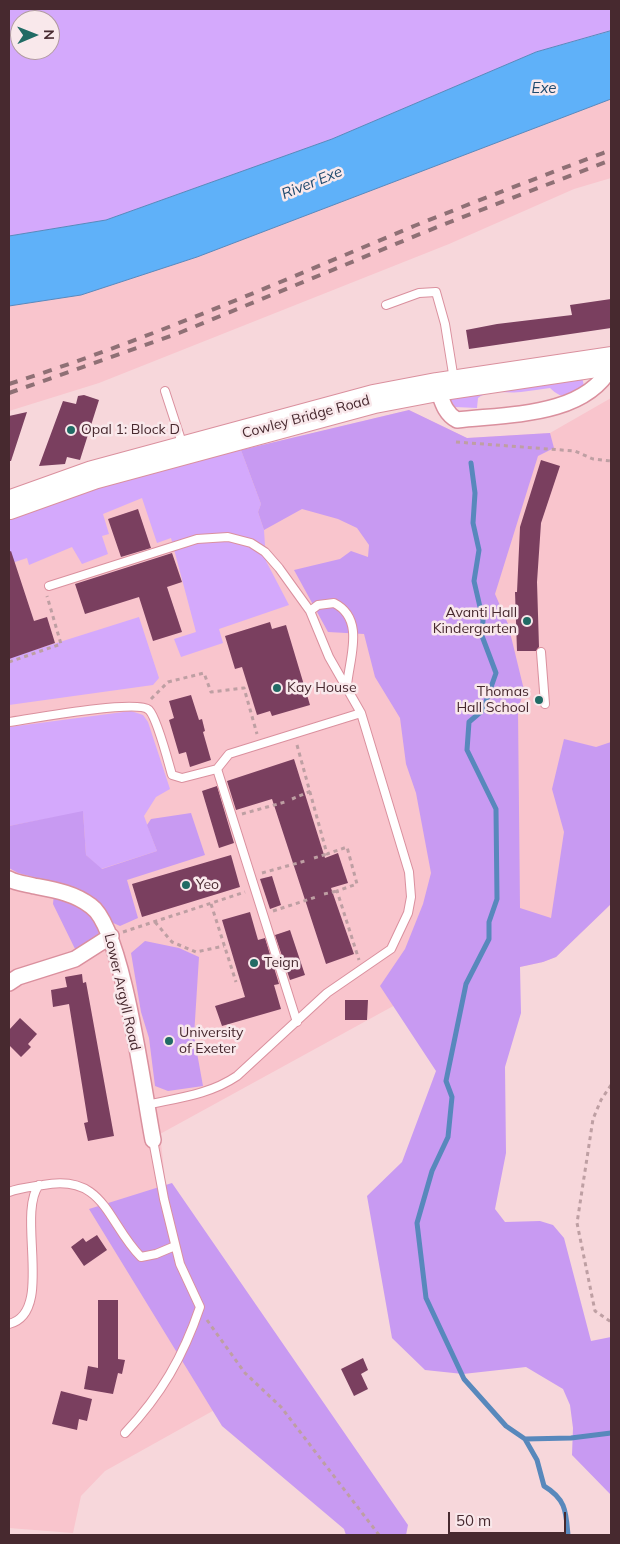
<!DOCTYPE html>
<html>
<head>
<meta charset="utf-8">
<style>
	body { margin:0 }
	#map { position:relative; width:620px; height:1544px; overflow:hidden; background:#f7d7db; font-family:Mulish,sans-serif }
	canvas { display:block }
	.frame { position:absolute; inset:0; border:10px solid #47292f; pointer-events:none }
	.north { position:absolute; left:10px; top:10px; width:50px; height:50px; box-sizing:border-box; background:#f9e8eb; border:1px solid #b29ca0; border-radius:50%; rotate:89deg; font-size:14px; font-weight:700; line-height:20px; text-align:center; color:#47292f }
	.north::after { content:''; display:block; margin:auto; width:18px; height:22px; background:#216b65; clip-path:polygon(50% 0,100% 100%,50% 72%,0 100%) }
	.scale { position:absolute; left:448px; top:1512px; width:118px; height:22px; box-sizing:border-box; border:2px solid #47292f; border-top:0; padding-left:6px; font-size:15px; line-height:18px; white-space:nowrap; color:#47292f; -webkit-text-stroke:4px #f9e8eb; paint-order:stroke }
</style>
</head>
<body>
<div id="map">
<canvas width="620" height="1544"></canvas>
<div class="frame"></div>
<div class="north">N</div>
<div class="scale">50 m</div>
</div>
<script>
const g = document.querySelector('canvas').getContext('2d');
g.lineJoin = 'round';
function paint(path, color) {
  g.fillStyle = color;
  g.fill(path, 'evenodd');
}
function strokePath(path, color, width, dash) {
  g.strokeStyle = color;
  g.lineWidth = width;
  g.lineCap = dash ? 'butt' : 'round';
  g.setLineDash(dash || []);
  g.stroke(path);
}
function write(font, color, halo, rows, align = 'center') {
  g.font = font + ' Mulish,sans-serif';
  g.lineWidth = 5;
  g.setLineDash([]);
  g.textBaseline = 'middle';
  g.strokeStyle = halo;
  g.fillStyle = color;
  for (const [text, x, y, turn = 0] of rows) {
    g.save();
    g.translate(x, y);
    g.rotate((+turn || 0) * Math.PI / 180);
    g.textAlign = isNaN(turn) ? turn : align;
    if (halo) g.strokeText(text, 0, 0);
    g.fillText(text, 0, 0);
    g.restore();
  }
}
paint(new Path2D(`
	M611 99V178L574 189 449 244 99 383 9 411V306L81 295 197 257Z
	M611 398V904L556 957 543 962 505 970 499 948 160 1134 174 1260 218 1408 105 1471 81 1496 73 1533 9 1528V518L108 482 409 410 467 438 550 433Z`), '#f9c5cd');
paint(new Path2D(`
	M9 9H611V31L536 52 332 139 106 220 9 236ZM20 20H50V50H20Z
	M582 377 584 386C568 395 565 402 550 388 541 389 531 391 521 392 506 394 491 388 478 398L477 408 455 407 450 402 451 398Z
	M241 450 261 504 258 512 264 530 266 561 289 605 219 629 223 643 181 657 174 639 196 632 171 538 157 543 142 498 103 514 109 534 102 536 108 554 82 564 72 547 29 565 27 558 9 564V518L108 482Z
	M139 617 159 678 153 685 9 705V658Z
	M131 711 143 715 148 722 170 789 156 797 144 816 157 851 101 869 86 855 83 812 9 826V727Z`), '#d4a9fc');
paint(new Path2D(`
	M409 410 467 438 550 433 554 448 538 456 495 594 508 624 524 690 518 710 520 908 551 918 564 832 552 789 564 739 596 747 611 742V904L556 957 543 962 520 967 521 1013 505 1067 506 1153 495 1209 505 1222 540 1221 553 1225 564 1238 591 1341 611 1337V1495L572 1455 573 1428 570 1405 563 1389 526 1367 463 1374 425 1370 392 1338 367 1196 402 1162 436 1071 380 986 405 949 423 904 431 873 416 793 406 764 400 718 375 677 364 634 328 632 294 570 340 559 351 551 368 557 369 545 357 528 338 519 302 509 264 530 258 512 261 504 241 450Z
	M83 811 86 855 102 869 157 851 147 825 151 819 191 813 205 855 127 880 138 918 120 926 111 922 99 928 98 941 77 953 53 904 55 883 18 873 9 868V826Z
	M145 941 179 948 199 957 194 1036 203 1086 168 1091 155 1086 149 1038 141 1012 131 953Z
	M172 1183 408 1525 406 1535H346L344 1529 222 1426 89 1209Z`), '#c89af2');
const water = new Path2D(`
	M611 31V99L197 257 81 295 9 306V236L106 220 332 139 536 52Z`);
paint(water, '#5fb1f9');
strokePath(water, '#5888bc', 1);
strokePath(new Path2D(`
	M471 463 475 493 473 523 479 550 474 581 483 620 482 636 496 673 483 710 469 722 467 750 496 809 497 899 489 922V939L466 984 446 1081 452 1097 448 1137 432 1171 417 1223 426 1298 464 1379 506 1426 525 1439 537 1460 544 1486C566 1499 566 1512 568 1535
	M525 1439 571 1438 611 1433`), '#5888bc', 5);
paint(new Path2D(`
	M611 299V328L469 349 466 330 497 324 572 315 570 305Z
	M84 395 99 400 80 460 67 457 65 464 39 466 63 401 76 404 78 396Z
	M27 412 11 461H9V416Z
	M541 460 560 466 541 523 537 582 539 647 536 651H517L515 592H517L520 527Z
	M138 509 151 548 121 557 108 519Z
	M11 551 34 621 47 617 55 643 9 659V552Z
	M172 553 182 582 167 587 182 632 153 641 139 597 85 614 75 584Z
	M270 622 272 629 286 625 310 705 272 716 270 711 257 715 242 667 235 669 225 636Z
	M191 695 199 720 202 719 205 731 203 732 211 760 190 767 186 752 179 754 169 720 174 718 169 701Z
	M294 759 325 858 338 853 348 883 331 888 354 954 326 964 272 799 236 810 227 781Z
	M217 786 234 843 219 848 202 791Z
	M231 855 240 887 142 917 132 884Z
	M272 876 281 905 270 909 260 879Z
	M250 912 258 940 265 938 279 984 274 985 281 1009 222 1026 215 1006 245 997 222 920Z
	M290 930 305 975 290 980 275 935Z
	M82 974 83 983 86 982 114 1136 88 1141 84 1123 88 1122 69 1004 53 1007 51 990 67 987 65 977Z
	M345 1000H368L367 1020H345Z
	M20 1018 37 1034 28 1044 31 1047 21 1057 9 1045V1030Z
	M97 1235 107 1250 84 1266 71 1247 83 1238 86 1242Z
	M98 1300H118V1359L125 1360 122 1374 118 1373 113 1394 84 1389 88 1366 98 1368Z
	M363 1358 368 1370 361 1374 368 1389 354 1396 341 1369Z
	M61 1391 92 1399 87 1421 79 1419 77 1430 52 1424Z`), '#7a3f5f');
const lane = new Path2D(`
	M386 305 419 293 436 292 445 324 454 380
	M165 391 183 446
	M49 586 197 539 228 537 251 543 265 552 279 568 310 611 329 657 361 713 409 872 411 897 408 913 391 949 327 993 237 1076C209 1095 177 1098 146 1105
	M310 611 318 605 334 603C366 619 349 659 347 686
	M541 652 545 704
	M9 722C30 719 137 699 149 710 157 718 168 761 172 775L182 778 217 769 229 754 361 713
	M217 769 297 1022
	M9 1192C19 1188 31 1187 43 1185 105 1173 107 1223 141 1257L156 1254 175 1246
	M9 1324C55 1313 16 1215 39 1185
	M125 1433C161 1395 183 1357 200 1307L180 1264 164 1199 153 1140`);
const street = new Path2D(`
	M437 387C442 400 444 413 457 420 507 414 584 417 611 367
	M9 879C16 883 26 884 34 886 55 890 74 893 91 906 123 928 144 1095 153 1140
	M9 983 18 977 75 959 111 936`);
const highway = new Path2D(`
	M9 505 93 475 374 399 437 387 611 361`);
strokePath(lane, '#da909e', 10);
strokePath(street, '#da909e', 18);
strokePath(highway, '#da909e', 30);
strokePath(new Path2D(`
	M456 442 575 451 593 459 611 461
	M9 662 61 644 47 596
	M151 699 168 682 204 673 211 692 244 688 257 734
	M297 745 327 854 347 847 357 884 337 891 359 960
	M292 799 311 791
	M242 814 285 802
	M314 858 327 854
	M262 873 305 861
	M324 894 337 891
	M211 904 236 982
	M273 911 316 897
	M155 922 172 942 196 952 224 946
	M123 932 245 892
	M611 1085 601 1100 593 1119 577 1223 595 1311 611 1322
	M207 1320 245 1373 281 1407 379 1535`), '#be9fa3', 3, [4, 4]);
strokePath(lane, '#fff', 8);
strokePath(street, '#fff', 15);
strokePath(highway, '#fff', 28);
strokePath(new Path2D(`
	M9 384C147 340 280 282 414 226 479 200 545 175 611 150
	M9 393 179 333 442 225 611 160`), '#8f7075', 4, [9, 9]);
for (const [x, y, r, color] of [
	[71,430,5,"#216b65"],
	[527,621,5,"#216b65"],
	[277,688,5,"#216b65"],
	[539,700,5,"#216b65"],
	[186,885,5,"#216b65"],
	[254,963,5,"#216b65"],
	[169,1041,5,"#216b65"]
]) {
  const dot = new Path2D();
  dot.arc(x, y, r, 0, 2 * Math.PI);
  g.fillStyle = color;
  g.fill(dot);
  strokePath(dot, '#f9e8eb', 2);
}
write('14px', '#47292f', '#f9e8eb', [
	["Cowley Bridge Road",306,417,-15],
	["Lower Argyll Road",122,992,77]
]);
write('14px', '#47292f', '#f9e8eb', [
	["Opal 1: Block D",81,430],
	["Avanti Hall",517,613,"right"],
	["Kindergarten",517,629,"right"],
	["Kay House",287,688],
	["Thomas",529,692,"right"],
	["Hall School",529,708,"right"],
	["Yeo",196,885],
	["Teign",264,963],
	["University",179,1033],
	["of Exeter",179,1049]
], 'left');
write('italic 15px', '#204b6f', '#f9e8eb', [
	["Exe",544,88],
	["River Exe",312,183,-22]
]);
</script>
</body>
</html>
